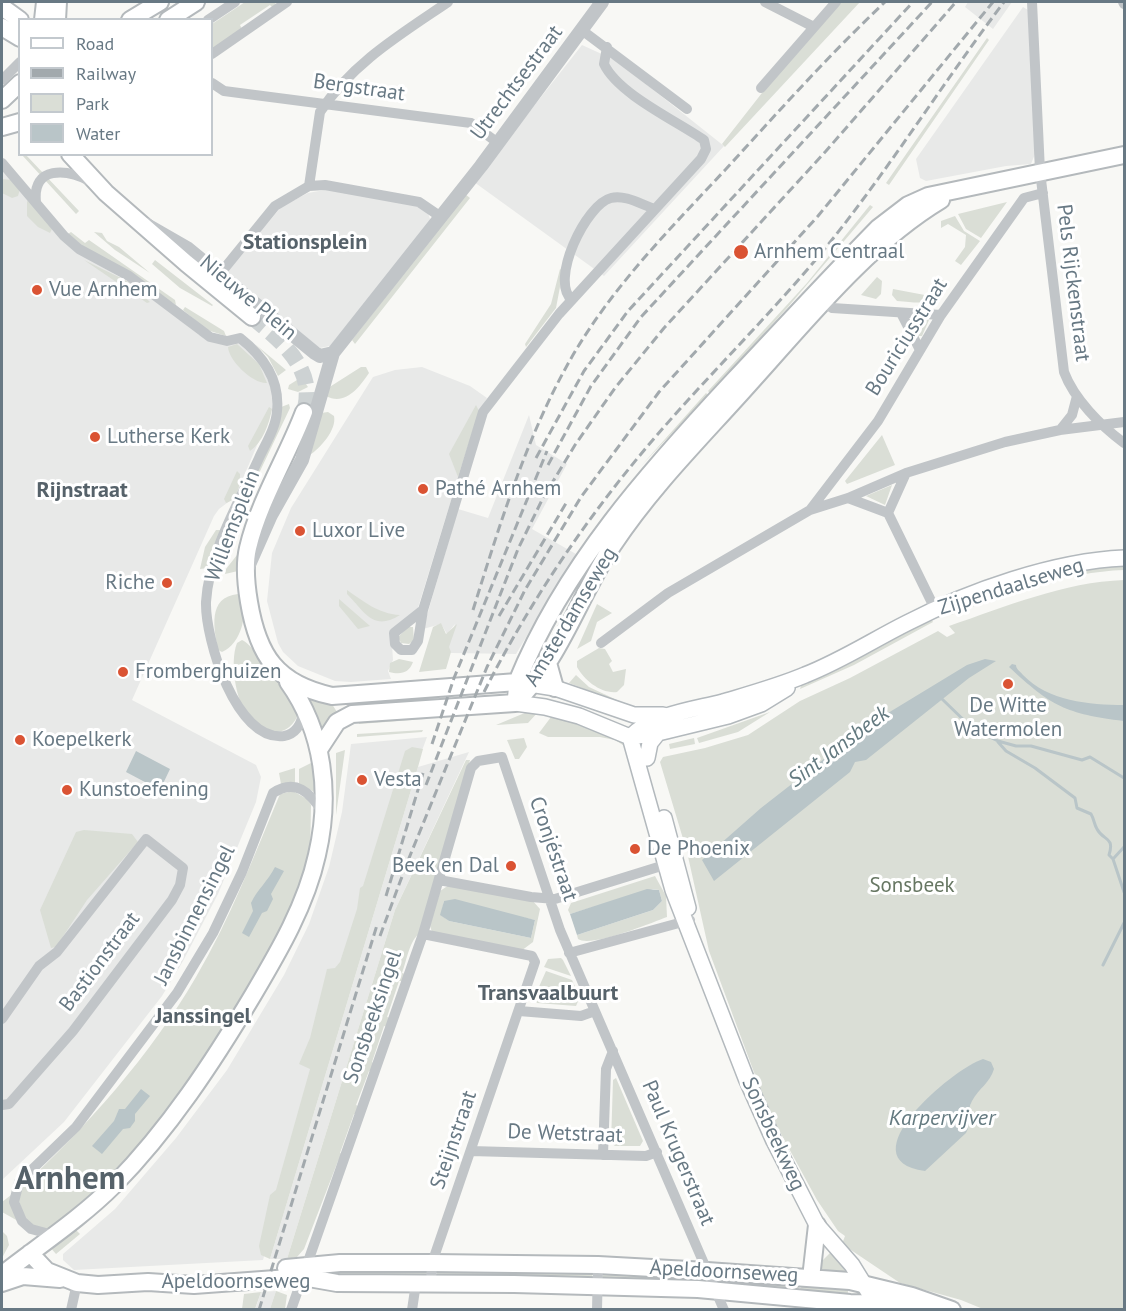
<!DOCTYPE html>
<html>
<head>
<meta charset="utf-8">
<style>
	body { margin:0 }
	#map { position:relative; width:1126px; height:1311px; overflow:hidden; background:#f8f8f5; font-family:"PT Sans",sans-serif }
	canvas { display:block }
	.frame { position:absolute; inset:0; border:3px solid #687984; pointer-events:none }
	.legend { position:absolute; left:18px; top:18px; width:195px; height:138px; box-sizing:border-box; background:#fff; border:2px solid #c3c9ce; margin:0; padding:8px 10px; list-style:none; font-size:18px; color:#687984 }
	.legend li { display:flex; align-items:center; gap:12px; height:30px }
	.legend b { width:30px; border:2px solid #c3c9ce }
</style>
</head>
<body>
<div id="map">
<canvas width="1126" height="1311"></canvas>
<div class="frame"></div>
<ul class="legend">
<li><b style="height:8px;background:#fff"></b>Road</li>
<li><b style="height:8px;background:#a2a9ad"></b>Railway</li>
<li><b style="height:16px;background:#daded6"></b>Park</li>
<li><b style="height:16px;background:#b9c5c8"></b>Water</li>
</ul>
</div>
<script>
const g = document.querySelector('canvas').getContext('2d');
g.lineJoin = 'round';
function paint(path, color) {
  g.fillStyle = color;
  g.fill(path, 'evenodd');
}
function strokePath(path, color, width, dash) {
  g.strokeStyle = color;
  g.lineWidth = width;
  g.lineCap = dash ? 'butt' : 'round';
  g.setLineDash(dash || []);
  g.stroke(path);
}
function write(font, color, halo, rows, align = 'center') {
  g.font = font + ' "PT Sans",sans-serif';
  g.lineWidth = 6;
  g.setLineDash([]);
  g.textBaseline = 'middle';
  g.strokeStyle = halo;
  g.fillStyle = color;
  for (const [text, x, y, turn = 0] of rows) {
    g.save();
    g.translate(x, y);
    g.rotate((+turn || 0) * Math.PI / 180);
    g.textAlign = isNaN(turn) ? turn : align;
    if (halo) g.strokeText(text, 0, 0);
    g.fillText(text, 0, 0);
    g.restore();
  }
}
paint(new Path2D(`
	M968 2H1012L993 29 965 7Z
	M1023 7 1028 10 1035 154 1031 164 1006 166 926 181 920 178 916 159Z
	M582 45 617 61 724 146 604 276 474 182Z
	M2 169 94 262 142 290 199 335 236 341 261 363 272 391V410L235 497 219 509 214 516 132 700 256 765 261 777 256 802 218 894 183 961 162 996 64 1122 2 1180Z
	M330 189 415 204 428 213 430 219V223L330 346 320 348 228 277 227 271 282 206 308 193Z
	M422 367 470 386 487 398 475 422 417 611 391 630 393 660 388 671 391 679 351 682 335 681 298 666 283 652 278 643 267 601 272 553 291 508 373 377 395 370Z
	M529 415 536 445 567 464 532 529 576 554 516 654 451 653 448 647 455 624 447 634 441 624 423 629 458 509 488 518Z
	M427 737 355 932 263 1260 74 1270 63 1260V1254L115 1209 176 1138 227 1070 284 975 309 924 329 867 342 812 351 744Z
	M469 752 395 910 287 1259H270L418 767Z
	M276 1291 270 1309 255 1310 261 1292Z`), '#e8e9e8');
paint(new Path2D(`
	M245 2H274L277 5 273 8 270 5 240 25 242 29 212 50V24Z
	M840 2H860L725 147 722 144 805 38Z
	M987 38 989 40 889 185 886 183Z
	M22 155H26L79 211 76 214Z
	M2 179 12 180 20 189 18 196 12 198 2 193Z
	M465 194 470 198 355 344 352 340Z
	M27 201 32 203 52 229 50 233 38 227 27 216Z
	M1007 202 981 238 966 229 958 214Z
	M870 205 873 207 788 307 710 393 708 391 807 283Z
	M955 216 964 231 980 241 961 265 955 261 965 247 966 235 948 224 941 228V221Z
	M71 232 85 243 89 240 175 300 176 305 84 247 68 234Z
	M94 232 102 233 107 241 119 247 150 273 115 250Z
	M84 260 129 282 150 302 147 303Z
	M155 260 213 305 212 306 180 288 152 264Z
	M560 269 563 271 556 308 526 347 525 344 551 304Z
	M877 277 882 281 881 294 876 299 861 295Z
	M942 280 947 283C930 307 924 303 897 301L892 295 893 289 930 296Z
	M185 307 224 331 226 336 207 330 183 310Z
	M912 318 929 320 922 336H919L910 321Z
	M237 344 259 364 267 383C253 384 229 361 228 347Z
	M255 344 286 370 278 376 268 357Z
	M361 367H366L369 373C359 388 345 406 326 396L328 388Z
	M297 380 304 381 308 387 298 392 288 389 289 385Z
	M706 393 708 395 641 466Z
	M289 404 290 408 223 549 281 407Z
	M476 405 479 411 458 477 449 454Z
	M269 407 272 409C269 424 263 442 250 451L248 446Z
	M328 412 334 416C337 430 320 448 310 455L321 413Z
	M882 435 895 465 847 484 845 481Z
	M237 471 240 474C240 485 238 500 226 503L224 499Z
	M892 485 885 505 866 496Z
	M216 530H220L208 568 200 569 205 547Z
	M237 555 239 558 238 571 225 574 226 569Z
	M1124 563V570C1066 572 1006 594 951 615L949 609C1008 589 1062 572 1124 563Z
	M1124 580V1309H983L961 1300 900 1283 842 1244 845 1236 838 1231 817 1200 768 1110 709 951 687 852 660 762 663 757 705 748 748 735 800 701 850 678 938 631 947 637 955 633 949 626C1005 607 1064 582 1124 580Z
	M347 590C362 600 378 614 400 615 373 632 365 612 347 594Z
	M238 594C251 609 241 645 222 652L218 650C214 629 207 597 238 594Z
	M339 599 370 626 358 629 339 606Z
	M597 604 612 613 597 622 591 641 577 649Z
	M930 617 933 622 854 665 800 689 802 683Z
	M441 623 446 634 457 624 449 647 451 652 446 669 419 672 433 627Z
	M408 627H413L414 640 409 644 401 643 398 637Z
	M242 640C253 643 291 701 299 713 290 735 272 737 254 723 236 709 229 663 237 643Z
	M599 648 605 649 612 661 609 664 613 672 626 669 624 685 617 692C601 694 584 680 577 667V661Z
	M399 659 413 662C409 673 401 675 389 672L390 663Z
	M576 675 589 687 634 708 569 683Z
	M306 696 330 701 337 712 326 729 321 731Z
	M539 711 528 723 496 725 527 712Z
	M770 712 738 732 699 743 697 738Z
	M554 713 620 740 626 747 615 740 600 737H548L539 733Z
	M425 715 426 719 359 724 357 717Z
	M423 730 422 732 357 737V734Z
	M524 738 527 747 519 759H515L507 740Z
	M694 738 695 744 670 749 669 744Z
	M412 747 423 749 418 767 270 1259 261 1255 259 1246 270 1195 276 1190 310 1069 299 1064 310 1038 327 969 335 968 340 962 357 909 360 888 363 886 405 751Z
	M345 750 336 815V753Z
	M466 760H470L420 933C409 941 407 960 402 973L405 974 403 981H399L387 1017 390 1018 387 1027 384 1026 372 1062 374 1064 372 1072 369 1071 356 1105 360 1107 357 1114H354L340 1153 343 1154 338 1161 304 1249 297 1257 287 1259 395 910Z
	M315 761 316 793 299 784V769Z
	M295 768V783L281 784 279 773Z
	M293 791 307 799 311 805 310 861 290 913 257 976 177 1101 104 1187 62 1222 48 1229H40L26 1221 17 1196 21 1188C87 1126 150 1056 196 977 230 919 254 856 280 794Z
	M84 830 132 834 138 842 87 900 56 947 51 948 40 910 76 832Z
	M655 876 666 896 667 917C651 923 591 948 578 939L577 935 653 910 662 901 659 890 653 889 570 914 568 910 571 903Z
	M449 885 532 900 540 909 533 942 521 951 432 932 430 926 440 891ZM444 901 535 920 531 938 449 921 441 915Z
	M561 958 563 960 571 976 544 967 548 959Z
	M546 971 572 980 580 997 576 1006 537 1003 534 998Z
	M616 1078 643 1141 640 1146H615L611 1143 613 1080Z
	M11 1195 18 1221 2 1212V1202Z
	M76 1230 80 1234 56 1254 49 1246Z
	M2 1231 7 1236 9 1245 2 1258Z
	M831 1252 848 1274 820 1272 815 1268Z
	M318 1268H426L427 1275 338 1280Z
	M437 1270 592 1271V1279L437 1277Z
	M603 1271 694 1272 700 1285 603 1282Z
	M727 1280 801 1286 795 1292 723 1283Z
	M848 1283V1301L799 1290 804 1284Z
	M276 1291 287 1295 285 1309H270Z
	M261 1292 255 1309H242L244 1294Z`), '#daded6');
paint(new Path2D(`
	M985 659 996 661 969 678 866 760 855 762 850 772 714 881 702 860 761 808 865 727 967 665Z
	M1012 664 1016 665C1016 669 1019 670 1023 675 1048 701 1089 705 1124 705V721C1066 714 1051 706 1009 667Z
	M136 751 170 769 160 790 126 772Z
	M275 867 284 871 271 894 273 899 267 911 262 913 249 937 242 933 253 911 251 903C257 890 268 881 275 867Z
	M647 889 659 890 662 901 653 910 577 935 570 914Z
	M455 899 535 920 531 938 449 921 440 915 444 901Z
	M983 1059 991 1062 994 1069C990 1083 979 1088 972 1101 966 1111 972 1123 966 1133L925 1171C845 1160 952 1069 983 1059Z
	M141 1089 150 1096 135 1114V1121L130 1128 123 1129 102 1154 92 1146 114 1121 119 1109H125Z`), '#b9c5c8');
strokePath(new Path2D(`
	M941 698 973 729 998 741 1016 746H1031L1082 760 1090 757 1124 778
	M998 742 1006 751 1035 768 1075 798 1077 808 1091 814C1094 819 1094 824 1097 829 1103 841 1115 836 1109 855L1113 859
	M1124 847 1113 859 1124 892
	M1103 965 1124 923`), '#b9c5c8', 3);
strokePath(new Path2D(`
	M252 317C282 342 317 369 304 412`), '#cdd2d3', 16, [16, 8]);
const secondary = new Path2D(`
	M663 715H634L555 688 517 682 515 703 545 707 579 716 630 737 658 733 728 716 761 704 787 688
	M630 737 673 890 746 1078 774 1141 817 1225 852 1265 876 1304
	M630 737C653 714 692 710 723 702 750 694 779 686 805 675 841 661 873 640 907 623 969 591 1054 561 1124 558
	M647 758 650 743 658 733
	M664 818 688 908`);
const primary = new Path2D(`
	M2 7 20 20
	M43 20 45 2
	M57 20 58 2
	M130 20 160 2
	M168 20 196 2
	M2 27 20 38
	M2 100 20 83
	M2 127 20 122
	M70 154 106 193 186 263 252 317
	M304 412C287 457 259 501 248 548 244 565 246 584 249 602 258 656 277 684 332 696L517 682C564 566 650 470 734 380 782 329 829 278 878 228L908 205 928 196 1124 155
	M548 663 555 688
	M320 748 337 722 352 714 515 703C560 661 579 596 613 545 653 485 703 436 751 382 808 319 868 244 941 200
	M30 1253 47 1271 77 1283 98 1285 148 1282 194 1285 303 1277 337 1283 514 1284 698 1289 850 1303 934 1305
	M286 1268 340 1263H432L598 1265 707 1271 850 1281 912 1296 952 1310
	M811 1278 817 1225
	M2 1279 8 1270C43 1243 82 1217 114 1185 169 1129 213 1062 253 995 279 951 306 905 317 855 331 795 324 732 288 682
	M2 1283 23 1276 60 1279`);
strokePath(secondary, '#b3b9bd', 18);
strokePath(primary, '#b4b9bc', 20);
strokePath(new Path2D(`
	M765 2 812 26
	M1032 2 1040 171 1064 372C1074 399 1101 426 1124 443
	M1123 2 1124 4
	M208 20 235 2
	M583 31 687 109
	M212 54 287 2
	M2 80 20 62
	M212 83 224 91 471 123 498 143
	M761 88 836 2
	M2 163 64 236 79 249 129 276 210 337 227 341 240 338C263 356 280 380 277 411 276 427 266 443 259 458 239 502 209 552 206 602 205 639 236 742 284 736 297 734 302 722 304 710
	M309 186 320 112C352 63 401 34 448 2
	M36 202C32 165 67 169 90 181
	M219 275 275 206 309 186 325 185 419 202 441 217
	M572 300C549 281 586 204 611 198 625 194 642 205 655 209
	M825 303 832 308 941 315
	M901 313 920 350
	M1060 430 1072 415 1077 396
	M848 498 888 513 935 609
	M810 510 878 421 941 315 1024 198 1043 193
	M888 513 906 473
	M423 610 483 412 559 314 701 159 706 149 704 140C677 121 618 94 604 64L607 47
	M423 610 418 641 412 650H401L395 644 394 633Z
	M601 643 668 593 810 510 848 498 906 473 1005 442 1060 430 1124 422
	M439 880 531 897 555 899 671 863
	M423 934 532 956 535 962 432 1263 431 1283
	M569 953 690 920
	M519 1011 581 1016 595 1011
	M2 1019 39 966 57 952 146 839 183 868 180 885 172 900 73 1031 9 1104 2 1105
	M471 1151 646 1156 657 1152
	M603 1155 606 1069 613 1051
	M53 1235 31 1229 22 1221 14 1202 19 1182 76 1127 177 993 213 933 242 872 273 793C296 778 310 793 322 811
	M71 1310 77 1283
	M291 1310 423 934 471 768 478 761 502 757 560 930 724 1310
	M412 1310 416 1283
	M597 1310 598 1265`), '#c1c5c8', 10);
strokePath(new Path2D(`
	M147 225 187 248 315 353 320 356 333 353 481 166 602 2
	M248 567 271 515 302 460 333 353`), '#c1c5c8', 14);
strokePath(secondary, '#fff', 15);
strokePath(primary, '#fff', 16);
strokePath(new Path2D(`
	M536 458 584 371 628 311 913 2
	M548 465 591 386 641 317 932 2
	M473 610C499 527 526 438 569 362 610 289 669 230 726 169 778 112 829 55 885 2
	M499 616 568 500
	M484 692C527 607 581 526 641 454 699 384 765 321 823 251 888 171 942 84 1004 2
	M432 744 454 678 547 451
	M426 785 518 549 543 498 575 445 615 388 664 328 826 151 956 2
	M386 896 423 773
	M380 936 407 863 487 667 525 590 581 497 659 392 818 216 993 2
	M259 1310 377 925`), '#a2a9ad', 3, [9, 4.5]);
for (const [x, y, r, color] of [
	[741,252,8,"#da5333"],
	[37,290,6,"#da5333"],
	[95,437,6,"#da5333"],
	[423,489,6,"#da5333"],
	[300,531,6,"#da5333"],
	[167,583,6,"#da5333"],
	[123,672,6,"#da5333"],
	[1008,684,6,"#da5333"],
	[20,740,6,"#da5333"],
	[362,780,6,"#da5333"],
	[67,790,6,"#da5333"],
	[635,849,6,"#da5333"],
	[511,866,6,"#da5333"]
]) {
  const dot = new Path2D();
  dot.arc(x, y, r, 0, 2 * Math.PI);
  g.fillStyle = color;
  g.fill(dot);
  strokePath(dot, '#fff', 2);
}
write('21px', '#687984', '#fff', [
	["Utrechtsestraat",517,83,-53],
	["Bergstraat",359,88,8],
	["Pels Rijckenstraat",1073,283,83],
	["Nieuwe Plein",248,298,40],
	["Bouriciusstraat",907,337,-58],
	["Willemsplein",233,526,-69],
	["Zijpendaalseweg",1011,587,-17],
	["Amsterdamseweg",571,617,-59],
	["Cronjéstraat",553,849,71],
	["Jansbinnensingel",195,915,-63],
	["Bastionstraat",100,962,-53],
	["Sonsbeeksingel",373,1017,-71],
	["De Wetstraat",565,1134,2],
	["Sonsbeekweg",773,1134,65],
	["Steijnstraat",454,1140,-71],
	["Paul Krugerstraat",678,1153,67],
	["Apeldoornseweg",724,1272,3],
	["Apeldoornseweg",236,1282]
]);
write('21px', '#687984', '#fff', [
	["Arnhem Centraal",754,252],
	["Vue Arnhem",49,290],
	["Lutherse Kerk",107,437],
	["Pathé Arnhem",435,489],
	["Luxor Live",312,531],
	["Riche",155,583,"right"],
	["Fromberghuizen",135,672],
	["De Witte",1008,706,"center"],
	["Watermolen",1008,730,"center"],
	["Koepelkerk",32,740],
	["Vesta",374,780],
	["Kunstoefening",79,790],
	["De Phoenix",647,849],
	["Beek en Dal",499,866,"right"]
], 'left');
write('21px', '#677763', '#fff', [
	["Sonsbeek",912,886]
]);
write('bold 22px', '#56626a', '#fff', [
	["Stationsplein",305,243],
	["Rijnstraat",82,491],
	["Transvaalbuurt",548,994],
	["Janssingel",203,1017]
]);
write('italic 22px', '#647a80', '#fff', [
	["Sint Jansbeek",839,747,-37],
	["Karpervijver",942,1119]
]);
write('bold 33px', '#56626a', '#fff', [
	["Arnhem",70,1180]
]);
</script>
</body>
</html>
